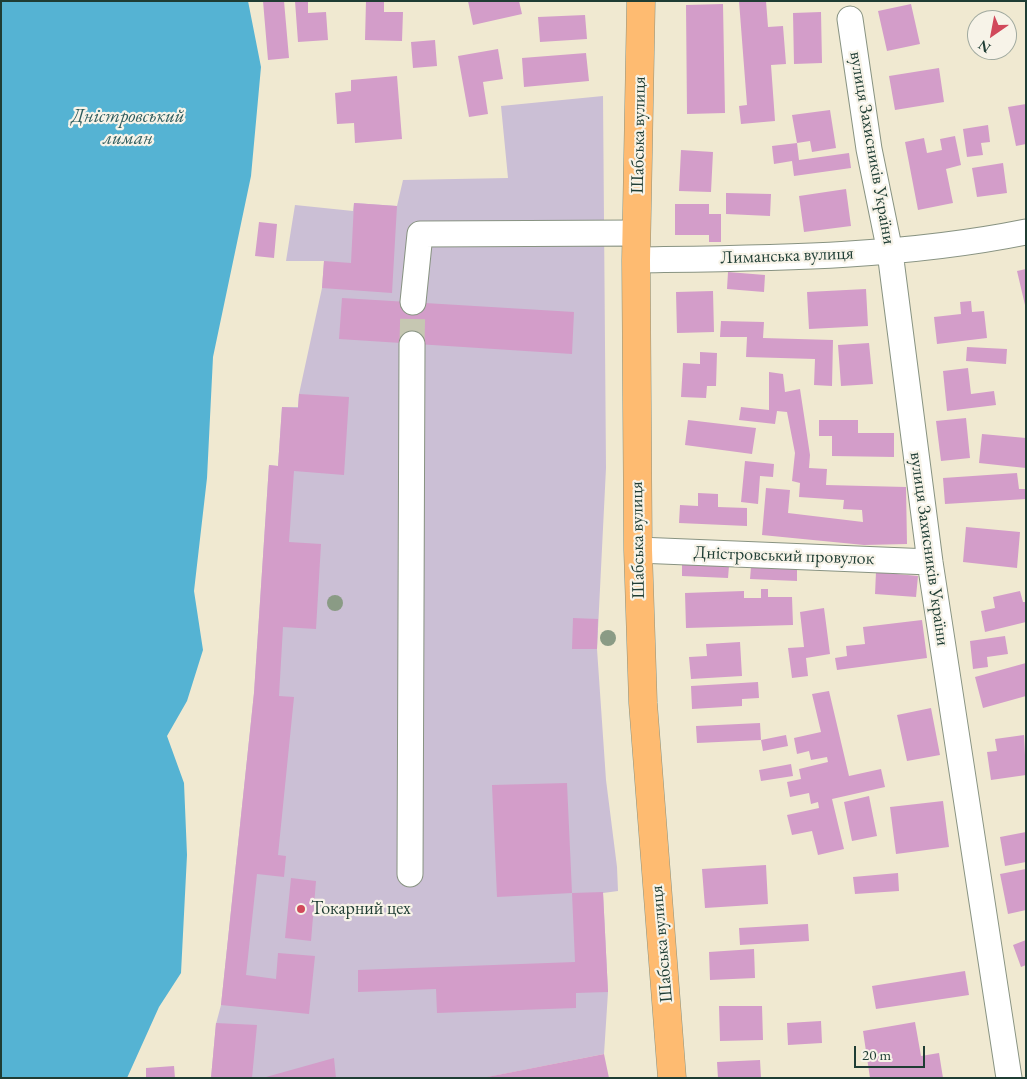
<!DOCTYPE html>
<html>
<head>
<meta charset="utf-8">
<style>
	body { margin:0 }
	#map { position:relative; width:1027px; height:1079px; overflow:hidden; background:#f0e9d1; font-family:"EB Garamond",serif }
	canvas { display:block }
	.frame { position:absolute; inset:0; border:2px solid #1f3d34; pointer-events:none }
	.north { position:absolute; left:967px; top:10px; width:50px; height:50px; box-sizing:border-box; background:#f7f3e8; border:1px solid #a1aaa0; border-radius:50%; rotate:213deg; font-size:14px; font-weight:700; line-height:20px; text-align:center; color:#1f3d34 }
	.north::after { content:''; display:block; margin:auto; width:18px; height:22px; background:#d1495b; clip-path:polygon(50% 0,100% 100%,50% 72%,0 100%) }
	.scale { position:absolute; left:854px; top:1046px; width:71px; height:22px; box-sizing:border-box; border:2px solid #1f3d34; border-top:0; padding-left:6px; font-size:15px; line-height:18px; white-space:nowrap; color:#1f3d34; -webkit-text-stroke:4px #f7f3e8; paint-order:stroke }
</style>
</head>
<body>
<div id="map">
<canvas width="1027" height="1079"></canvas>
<div class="frame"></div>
<div class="north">N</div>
<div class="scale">20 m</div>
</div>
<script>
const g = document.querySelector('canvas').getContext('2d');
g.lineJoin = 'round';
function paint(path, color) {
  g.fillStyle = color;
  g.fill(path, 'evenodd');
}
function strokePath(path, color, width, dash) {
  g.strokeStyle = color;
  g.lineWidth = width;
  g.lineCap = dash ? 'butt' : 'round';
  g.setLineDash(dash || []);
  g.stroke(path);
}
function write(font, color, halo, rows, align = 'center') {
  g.font = font + ' "EB Garamond",serif';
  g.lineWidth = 4.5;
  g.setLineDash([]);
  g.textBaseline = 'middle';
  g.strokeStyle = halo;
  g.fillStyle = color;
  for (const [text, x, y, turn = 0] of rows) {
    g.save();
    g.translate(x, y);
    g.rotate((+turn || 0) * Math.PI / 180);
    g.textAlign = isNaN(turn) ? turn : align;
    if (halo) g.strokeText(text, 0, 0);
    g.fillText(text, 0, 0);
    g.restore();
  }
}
paint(new Path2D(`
	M603 96 606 468 597 649 606 780 617 867 618 891 603 893 608 992 604 1054 483 1078H211L216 1024 221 1005 254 693 269 465 278 466 282 407H298L299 394 322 288 324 261H286L295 205 353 211 354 203 397 206 403 180 508 178 501 106Z`), '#cbbfd5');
paint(new Path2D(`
	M1 1H248L261 67 251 176 213 357 207 478 194 591 203 650 187 701 167 736 184 783 187 855 181 973 159 1007 127 1078H1Z`), '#55b3d3');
paint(new Path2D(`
	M263 1H284L289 58 268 60Z
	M295 1H308V13L326 12 328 40 298 42Z
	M366 1H384V12H403L402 41 365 40Z
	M468 1H519L522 14 473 25Z
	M739 1H766L768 27 783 26 786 64 771 65 775 121 741 124 739 106 747 105Z
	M723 4 725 113 687 114 686 5Z
	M911 4 920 44 887 51 878 11Z
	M821 12 822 63 794 64 793 13Z
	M585 15 587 39 540 42 538 17Z
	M435 40 437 66 413 68 411 42Z
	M498 49 503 79 483 82 488 114 469 117 458 56Z
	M586 53 589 81 524 87 522 58Z
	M939 68 944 102 895 110 889 76Z
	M397 76 402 139 355 143 354 123 337 124 335 93 351 91V80Z
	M1026 104V144L1016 146 1008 107Z
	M830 110 836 148 812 152 810 141 797 143 792 115Z
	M988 125 990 142 981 143 983 155 967 157 963 129Z
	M955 136 961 165 946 169 953 203 918 210 905 142 924 138 927 153 942 150 940 139Z
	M797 143 799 160 849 153 851 168 794 176 792 161 774 164 772 146Z
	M681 150 713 152 711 192 679 191Z
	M1003 163 1007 193 977 197 972 168Z
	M846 189 851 226 804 232 799 196Z
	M726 193 771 194 770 216 726 214Z
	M354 203 397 206 392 293 322 288 324 261 351 263Z
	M675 204H709V214H721V242H709V235H675Z
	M259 222 277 224 274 258 255 256Z
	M1026 269V305H1025L1017 271Z
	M728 272 765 275 764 292 727 289Z
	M866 289 868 326 809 329 807 292Z
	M713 291 714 332 677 333 676 292Z
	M342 298 574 312 572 354 339 339Z
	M971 301 972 312 984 311 987 338 937 344 934 317 961 314 960 302Z
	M721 321 764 322 763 338 833 340 832 386 814 385 815 359 746 357 747 337H720Z
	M869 343 873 384 841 386 838 345Z
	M967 347 1007 349 1006 364 966 361Z
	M700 352 717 353 716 386H707L706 398 681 397 683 363 700 364Z
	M968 368 971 394 994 391 996 405 947 411 943 371Z
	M769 372 783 374 785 392 800 389 810 455 809 468 827 469 826 485 906 487 907 544 864 545 762 535 766 488 790 490 788 513 863 522 862 510 843 509 844 500 799 497 800 483 792 481 795 453 787 412 777 411 775 424 739 420 741 407 769 410Z
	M299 394 349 397 344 475 294 471 289 542 321 544 316 629 283 627 279 696 294 697 278 855 286 856 284 877 257 874 246 975 276 979 278 953 315 956 309 1014 221 1005 254 693 269 465 278 466 282 407 298 408Z
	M966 418 970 458 941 461 936 421Z
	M688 420 756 428 752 454 685 445Z
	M819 420H858V433H894V457L832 456V436H819Z
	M982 434 1026 438V468L979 463Z
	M745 461 774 464 773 477 760 476 758 504 741 502Z
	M1017 473 1019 489H1026V499L945 504 943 478Z
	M698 493 718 494V507L747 508V526L679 523 680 505 698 506Z
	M966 527 1020 532 1017 568 963 562Z
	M682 564 729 566 728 578 682 576Z
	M751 567 797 569V581L750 579Z
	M876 572 918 576 916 597 875 594Z
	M761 589H768V597H792L793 625 686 628 685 593 744 591V598H761Z
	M1020 591 1023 602H1026V622L985 632 981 611 995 608 993 597Z
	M824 608 830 654 806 658 808 676 792 678 788 648 804 647 800 612Z
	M573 618 598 619 597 649H572Z
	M922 620 927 658 837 670 835 658 847 656 846 646 865 644 863 627Z
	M1005 636 1008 654 987 657 988 667 973 669 970 641Z
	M740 642 742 676 691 679 689 657 707 656 706 644Z
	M1026 663V696L983 708 975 677Z
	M758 682 759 698 742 699V706L692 709 691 686Z
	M829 691 849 776 881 769 885 787 832 799 844 849 818 855 812 831 792 835 787 815 819 808 818 802 811 804 809 793 790 797 787 782 801 779 799 769 828 762 827 757 811 760 809 751 797 754 794 738 821 732 812 694Z
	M931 708 940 755 907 761 897 715Z
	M760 723 761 740 697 743 696 726Z
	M786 735 788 746 763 751 761 740Z
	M1024 735 1026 775 991 780 987 752 997 751 995 739Z
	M791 764 793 776 761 781 759 770Z
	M567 783 572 893 497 897 492 785Z
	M869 796 877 836 852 841 844 802Z
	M943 801 949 847 896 854 890 807Z
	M1026 832V862L1005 866 1000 837Z
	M766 865 768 904 705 908 702 869Z
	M1026 869V910L1008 914 1000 874Z
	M898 873 899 891 855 894 853 877Z
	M291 878 316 881 311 941 285 938Z
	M603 892 608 992 576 993V1008L437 1013 436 989 358 992V970L575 962 572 893Z
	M808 924 809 941 740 945 739 928Z
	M1026 940V965L1021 967 1013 945Z
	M754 949 755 978 710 980 709 952Z
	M965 971 969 995 876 1009 872 986Z
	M719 1006H762L763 1040 720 1041Z
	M821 1021 822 1043 788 1045 787 1023Z
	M915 1022 921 1056 939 1053 943 1078H870L863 1031Z
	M216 1023 257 1025 252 1078H211Z
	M604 1054 609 1078H487V1077Z
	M334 1058 336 1078H266V1077Z
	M760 1060 761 1078H718L717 1062Z
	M174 1066 175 1078H146V1068Z`), '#d39dc9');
strokePath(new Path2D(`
	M412 344 413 302`), '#c6c7b2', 25, [25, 12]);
const minor = new Path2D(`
	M850 19 869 149 890 252 930 562 1009 1078
	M636 260C766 258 898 258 1026 232
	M413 302 420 234 637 233
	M638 550 930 562
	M410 874 412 344`);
const major = new Path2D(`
	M641 1 636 260 638 550 643 703 672 1078`);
strokePath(minor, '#889382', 27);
strokePath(major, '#889382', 29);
strokePath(minor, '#fff', 25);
strokePath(major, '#febb71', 28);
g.fillStyle = '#8a9b85';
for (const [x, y] of [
	[335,603],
	[608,638]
]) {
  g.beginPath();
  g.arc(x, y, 8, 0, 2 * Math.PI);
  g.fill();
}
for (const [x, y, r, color] of [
	[301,909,5,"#d1495b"]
]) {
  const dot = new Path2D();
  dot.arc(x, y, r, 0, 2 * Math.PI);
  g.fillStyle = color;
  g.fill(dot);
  strokePath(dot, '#f7f3e8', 2);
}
write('18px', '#1f3d34', '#f7f3e8', [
	["Шабська вулиця",639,135,-89],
	["вулиця Захисників України",872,148,80],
	["Лиманська вулиця",787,256,-2],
	["Шабська вулиця",638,540,-91],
	["вулиця Захисників України",929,549,82],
	["Дністровський провулок",784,556,2],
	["Шабська вулиця",662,944,-95]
]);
write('18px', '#1f3d34', '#f7f3e8', [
	["Токарний цех",311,909]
], 'left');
write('italic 19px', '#2c5a5c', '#f7f3e8', [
	["Дністровський",128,117],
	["лиман",128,139]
]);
</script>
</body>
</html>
